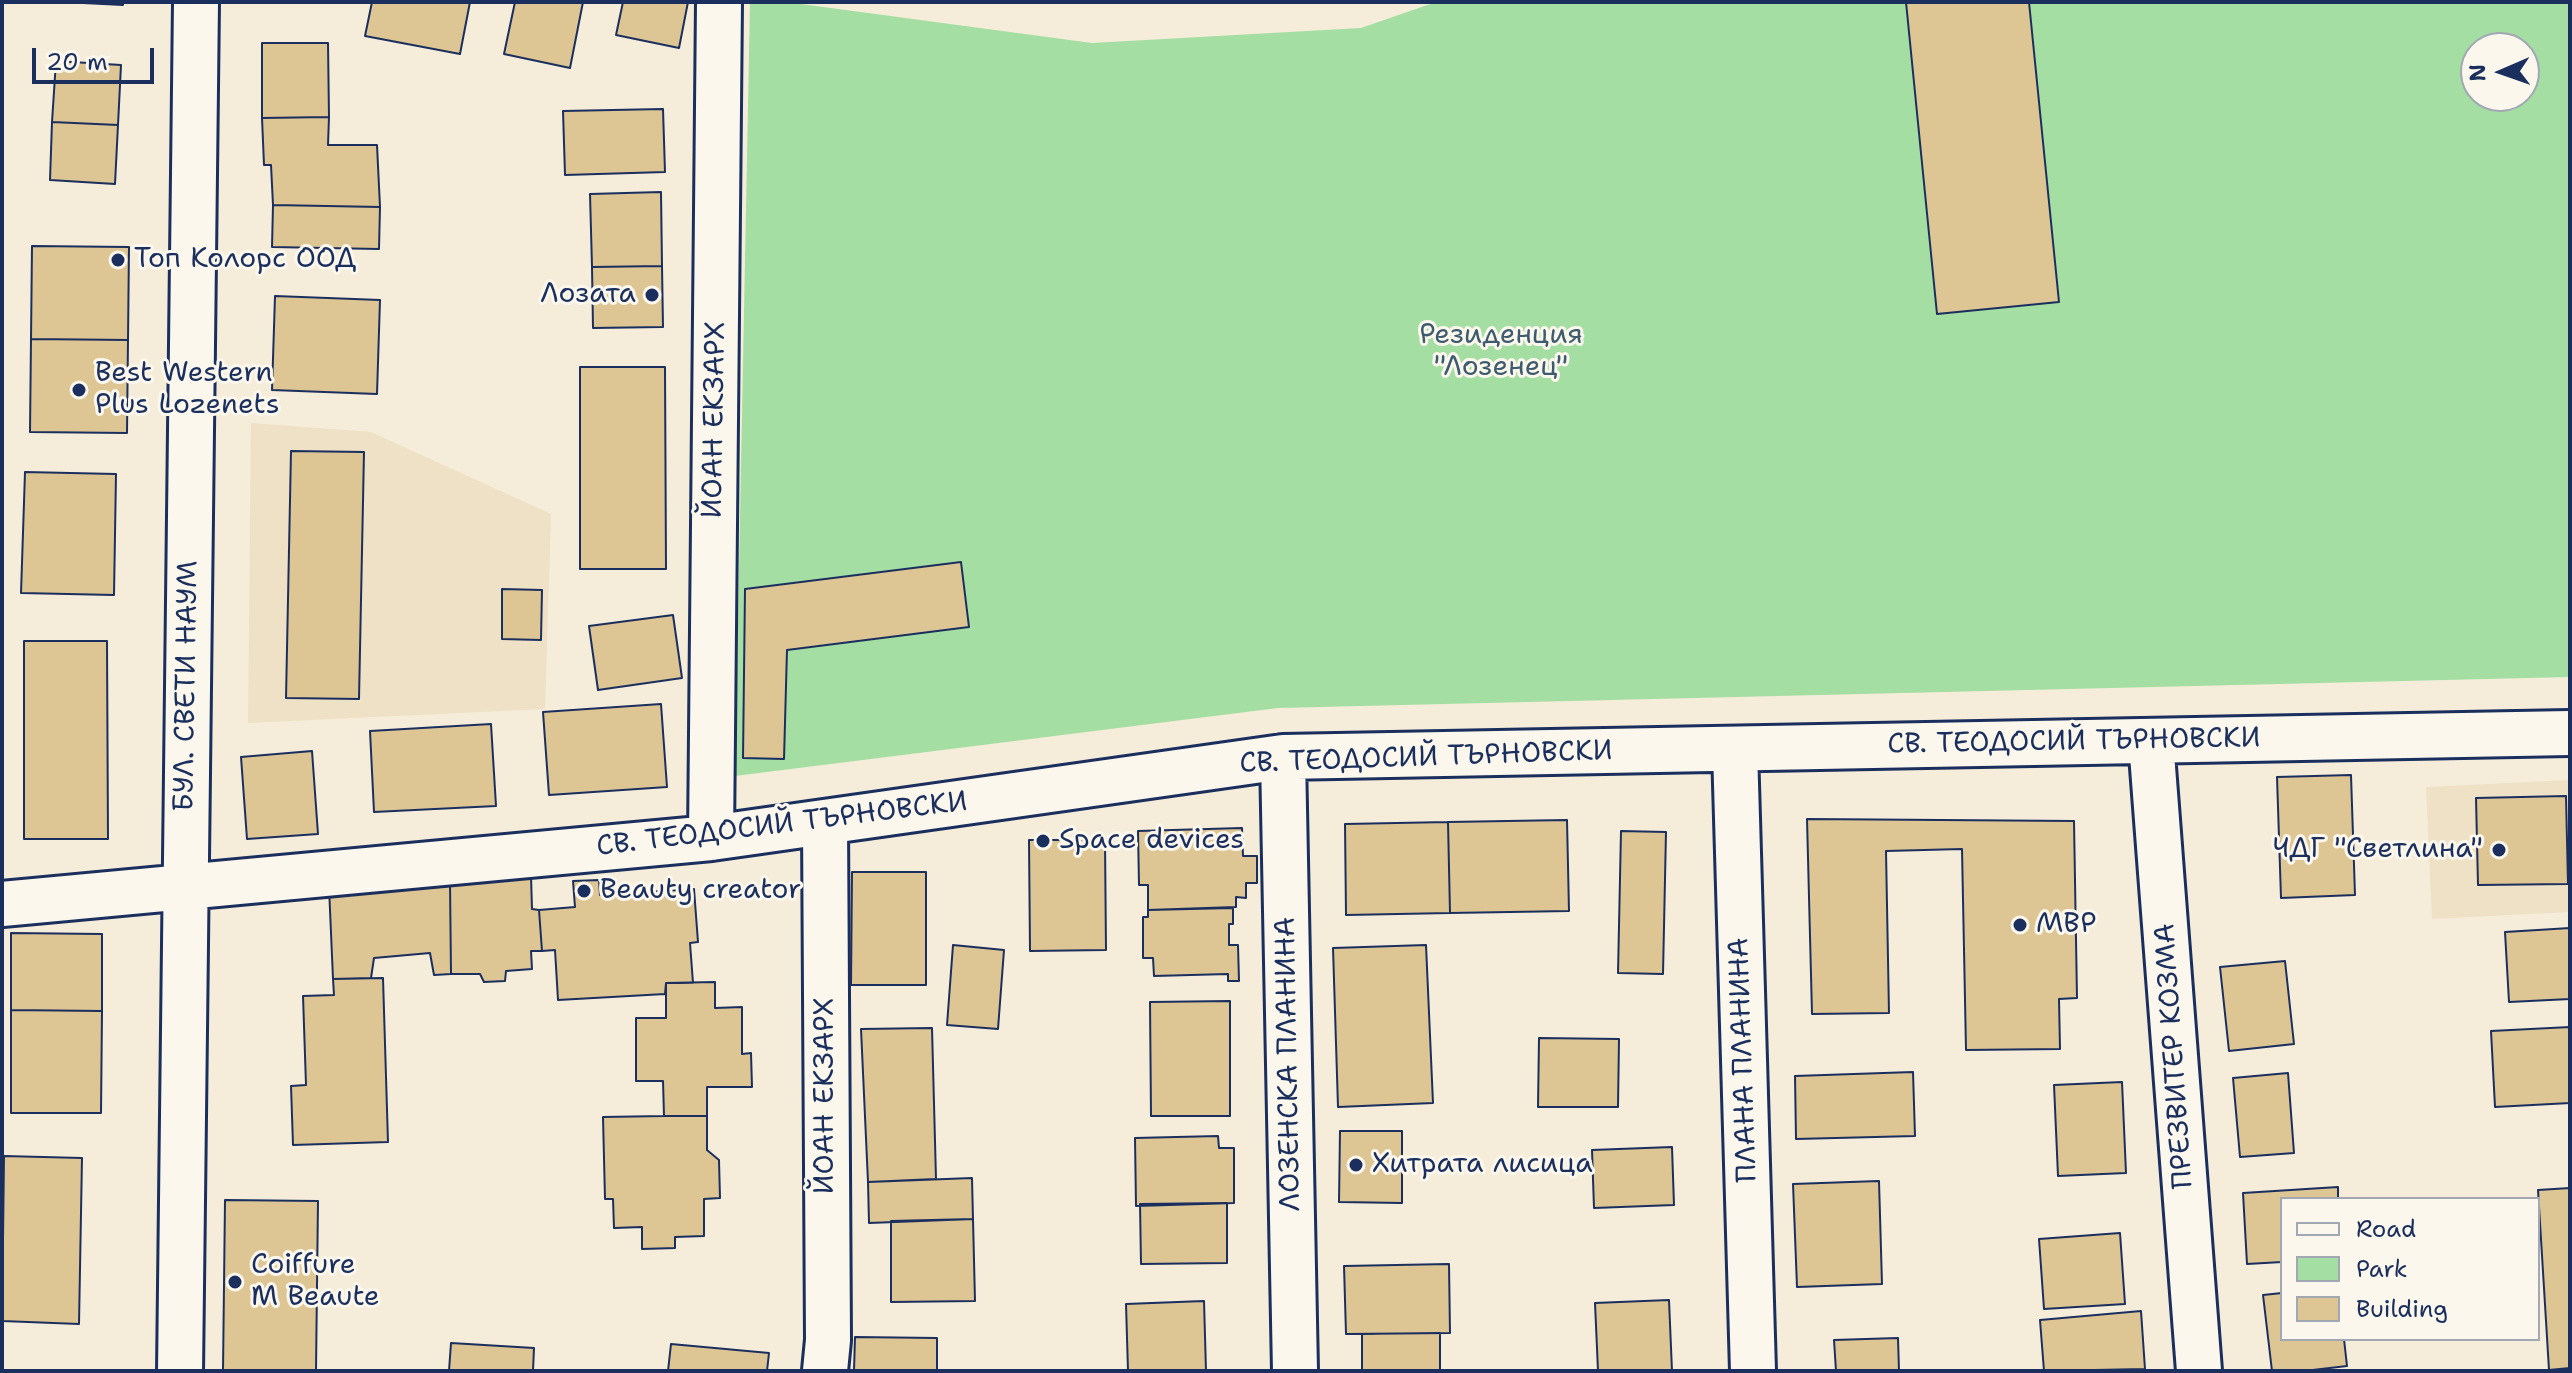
<!DOCTYPE html>
<html>
<head>
<meta charset="utf-8">
<style>
	body { margin:0 }
	#map { position:relative; width:2572px; height:1373px; overflow:hidden; background:#f5edda; font-family:"Shantell Sans",sans-serif }
	canvas { display:block }
	.frame { position:absolute; inset:0; border:4px solid #1b2f5e; pointer-events:none }
	.legend { position:absolute; left:2280px; top:1197px; width:260px; height:144px; box-sizing:border-box; background:#fbf7ec; border:2px solid #a1a7b3; margin:0; padding:10px 14px; list-style:none; font-size:24px; color:#1b2f5e }
	.legend li { display:flex; align-items:center; gap:16px; height:40px }
	.legend b { width:40px; border:2px solid #a1a7b3 }
	.north { position:absolute; left:2460px; top:32px; width:80px; height:80px; box-sizing:border-box; background:#fbf7ec; border:2px solid #a1a7b3; border-radius:50%; rotate:268deg; font-size:22px; font-weight:700; line-height:32px; text-align:center; color:#1b2f5e }
	.north::after { content:''; display:block; margin:auto; width:28px; height:36px; background:#1b2f5e; clip-path:polygon(50% 0,100% 100%,50% 72%,0 100%) }
	.scale { position:absolute; left:32px; top:48px; width:122px; height:36px; box-sizing:border-box; border:4px solid #1b2f5e; border-top:0; padding-left:10px; font-size:24px; line-height:28px; white-space:nowrap; color:#1b2f5e; -webkit-text-stroke:6px #fbf7ec; paint-order:stroke }
</style>
</head>
<body>
<div id="map">
<canvas width="2572" height="1373"></canvas>
<div class="frame"></div>
<ul class="legend">
<li><b style="height:10px;background:#fbf7ec"></b>Road</li>
<li><b style="height:22px;background:#a4dea3"></b>Park</li>
<li><b style="height:22px;background:#ddc594"></b>Building</li>
</ul>
<div class="north">N</div>
<div class="scale">20 m</div>
</div>
<script>
const g = document.querySelector('canvas').getContext('2d');
g.lineJoin = 'round';
function paint(path, color) {
  g.fillStyle = color;
  g.fill(path, 'evenodd');
}
function strokePath(path, color, width, dash) {
  g.strokeStyle = color;
  g.lineWidth = width;
  g.lineCap = dash ? 'butt' : 'round';
  g.setLineDash(dash || []);
  g.stroke(path);
}
function write(font, color, halo, rows, align = 'center') {
  g.font = font + ' "Shantell Sans",sans-serif';
  g.lineWidth = 6;
  g.setLineDash([]);
  g.textBaseline = 'middle';
  g.strokeStyle = halo;
  g.fillStyle = color;
  for (const [text, x, y, turn = 0] of rows) {
    g.save();
    g.translate(x, y);
    g.rotate((+turn || 0) * Math.PI / 180);
    g.textAlign = isNaN(turn) ? turn : align;
    if (halo) g.strokeText(text, 0, 0);
    g.fillText(text, 0, 0);
    g.restore();
  }
}
paint(new Path2D(`
	M251 423 371 432 551 514 545 709 248 723Z
	M2570 780V912L2432 919 2426 787Z`), '#eee1c5');
paint(new Path2D(`
	M750 2H786L1092 43 1361 28 1436 2H2570V677L1278 708 735 776ZM2476 48H2524V96H2476Z`), '#a4dea3');
const building = new Path2D(`
	M63 2H123V5Z
	M372 2H470L460 54 365 36Z
	M515 2H583L570 68 504 54Z
	M623 2H688L679 48 616 35Z
	M1906 2H2029L2059 302 1937 314Z
	M262 43H328L329 117 262 118Z
	M56 61 121 65 118 125 52 122Z
	M663 109 665 172 565 175 563 111Z
	M329 117 328 145H377L380 207 273 205 271 165H264L262 118Z
	M52 122 118 125 115 184 50 180Z
	M661 192 662 266 592 267 590 194Z
	M273 205 380 207 379 249 272 247Z
	M32 246 129 247 128 340 31 339Z
	M662 266 663 327 593 328 592 267Z
	M275 296 380 300 377 394 272 390Z
	M31 339 128 340 127 433 30 432Z
	M580 367H665L666 569H580Z
	M291 451 364 452 359 699 286 698Z
	M25 472 116 474 114 595 21 593Z
	M961 562 969 627 787 650 784 759 743 758 745 589Z
	M502 589 542 590 541 640 502 639Z
	M673 615 682 678 598 690 589 626Z
	M24 641H107L108 839H24Z
	M661 704 667 787 549 795 543 712Z
	M491 724 496 806 374 812 370 731Z
	M312 751 318 834 247 839 241 757Z
	M2351 775 2355 895 2281 898 2277 777Z
	M2566 796 2568 884 2478 885 2476 798Z
	M1807 819 2074 821 2077 998 2059 999 2060 1049 1966 1050 1962 849 1886 851 1889 1013 1812 1014Z
	M1567 820 1569 911 1450 913 1448 822Z
	M1448 822 1450 913 1346 915 1345 824Z
	M1242 828 1243 856H1257V883H1246V898L1236 897V907L1148 910V885H1139L1138 831Z
	M1621 831 1666 832 1663 974 1618 973Z
	M1029 840H1105L1106 950 1030 951Z
	M852 872H926V985H851Z
	M531 876 532 909 539 910 542 951H531L532 969 506 971 505 981 484 982 480 974H451L450 883Z
	M599 880 600 895 694 889 698 942 690 943 693 983H666L665 994 558 1000 555 950 542 951 539 910 575 907 573 881Z
	M450 883 451 974 434 975 430 953 374 958 371 978 333 979 329 887Z
	M1233 908V924H1229V945H1238L1239 981H1228V974L1154 976 1153 958H1143V917H1148V910Z
	M2570 928V999L2509 1002 2505 932Z
	M11 933 102 934V1011L11 1010Z
	M953 945 1004 950 998 1029 947 1025Z
	M1426 945 1433 1103 1338 1107 1333 948Z
	M2285 961 2294 1044 2229 1051 2220 967Z
	M383 978 388 1142 293 1145 291 1086 306 1085 303 996 334 995 333 979Z
	M715 982V1008L742 1007V1054L751 1053 752 1087H707V1116H664L663 1081H636V1018H666V983Z
	M1230 1001V1116H1151L1150 1002Z
	M11 1010 102 1011 101 1113H11Z
	M2570 1027V1103L2495 1107 2491 1031Z
	M932 1028 936 1179 868 1182 861 1029Z
	M1539 1038 1619 1039 1618 1107H1538Z
	M1913 1072 1915 1136 1796 1139 1795 1076Z
	M2288 1073 2294 1153 2240 1157 2233 1078Z
	M2122 1082 2126 1173 2058 1176 2054 1085Z
	M664 1116H707V1150L719 1160 720 1198 704 1199V1236L675 1237V1248L642 1249V1227L614 1228 613 1199H605L603 1117Z
	M1340 1131H1402V1203L1339 1202Z
	M1218 1136 1219 1148H1234V1203L1136 1206 1135 1138Z
	M1672 1147 1674 1205 1594 1208 1592 1150Z
	M4 1156 82 1158 79 1324 2 1321Z
	M972 1178 973 1219 869 1223 868 1182Z
	M1879 1181 1882 1284 1797 1287 1793 1184Z
	M2338 1187V1199H2282V1262L2247 1264 2243 1193Z
	M2570 1188V1368L2549 1370 2538 1190Z
	M225 1200 318 1201 316 1371 223 1370Z
	M1227 1203V1263L1141 1264 1140 1204Z
	M973 1219 975 1301 891 1302V1221Z
	M2120 1233 2125 1304 2044 1309 2039 1239Z
	M1449 1264 1450 1333 1346 1334 1344 1266Z
	M2282 1293V1339H2344L2347 1366 2304 1371H2272L2263 1295Z
	M1669 1300 1672 1371H1598L1595 1303Z
	M1204 1301 1206 1371H1128L1126 1304Z
	M2141 1311 2145 1369 2044 1371 2040 1320Z
	M1440 1333V1371H1362V1334Z
	M855 1337 937 1338V1371H854Z
	M1898 1338 1899 1371H1836L1834 1340Z
	M451 1343 534 1348 533 1371H449Z
	M671 1344 769 1353 767 1371H668Z`);
paint(building, '#ddc594');
strokePath(building, '#1b2f5e', 2);
const minor = new Path2D(`
	M2151 741 2199 1371
	M1735 749 1753 1371
	M1283 757 1295 1371
	M825 822 828 1340 825 1371
	M711 838 719 2
	M2 904 711 838 1283 757 2570 733
	M180 1371 196 2`);
strokePath(minor, '#1b2f5e', 50);
strokePath(minor, '#fbf7ec', 44);
for (const [x, y, r, color] of [
	[118,260,8,"#1b2f5e"],
	[652,295,8,"#1b2f5e"],
	[79,390,8,"#1b2f5e"],
	[1043,841,8,"#1b2f5e"],
	[2499,850,8,"#1b2f5e"],
	[584,891,8,"#1b2f5e"],
	[2020,925,8,"#1b2f5e"],
	[1356,1165,8,"#1b2f5e"],
	[235,1282,8,"#1b2f5e"]
]) {
  const dot = new Path2D();
  dot.arc(x, y, r, 0, 2 * Math.PI);
  g.fillStyle = color;
  g.fill(dot);
  strokePath(dot, '#fbf7ec', 3);
}
write('28px', '#1b2f5e', '#fbf7ec', [
	["Топ Колорс ООД",134,260],
	["Лозата",636,295,"right"],
	["Best Western",95,374],
	["Plus Lozenets",95,406],
	["Space devices",1059,841],
	["ЧДГ \"Светлина\"",2483,850,"right"],
	["Beauty creator",600,891],
	["МВР",2036,925],
	["Хитрата лисица",1372,1165],
	["Coiffure",251,1266],
	["M Beaute",251,1298]
], 'left');
write('28px', '#3d5b6f', '#fbf7ec', [
	["Резиденция",1501,336],
	["\"Лозенец\"",1501,368]
]);
write('28px', '#1b2f5e', '#fbf7ec', [
	["ЙОАН ЕКЗАРХ",715,420,-89],
	["БУЛ. СВЕТИ НАУМ",187,686,-89],
	["СВ. ТЕОДОСИЙ ТЪРНОВСКИ",2074,742,-1],
	["СВ. ТЕОДОСИЙ ТЪРНОВСКИ",1426,758,-2],
	["СВ. ТЕОДОСИЙ ТЪРНОВСКИ",782,825,-7],
	["ПРЕЗВИТЕР КОЗМА",2175,1056,-94],
	["ПЛАНА ПЛАНИНА",1744,1060,-92],
	["ЛОЗЕНСКА ПЛАНИНА",1289,1064,-91],
	["ЙОАН ЕКЗАРХ",826,1096,-90]
]);
</script>
</body>
</html>
